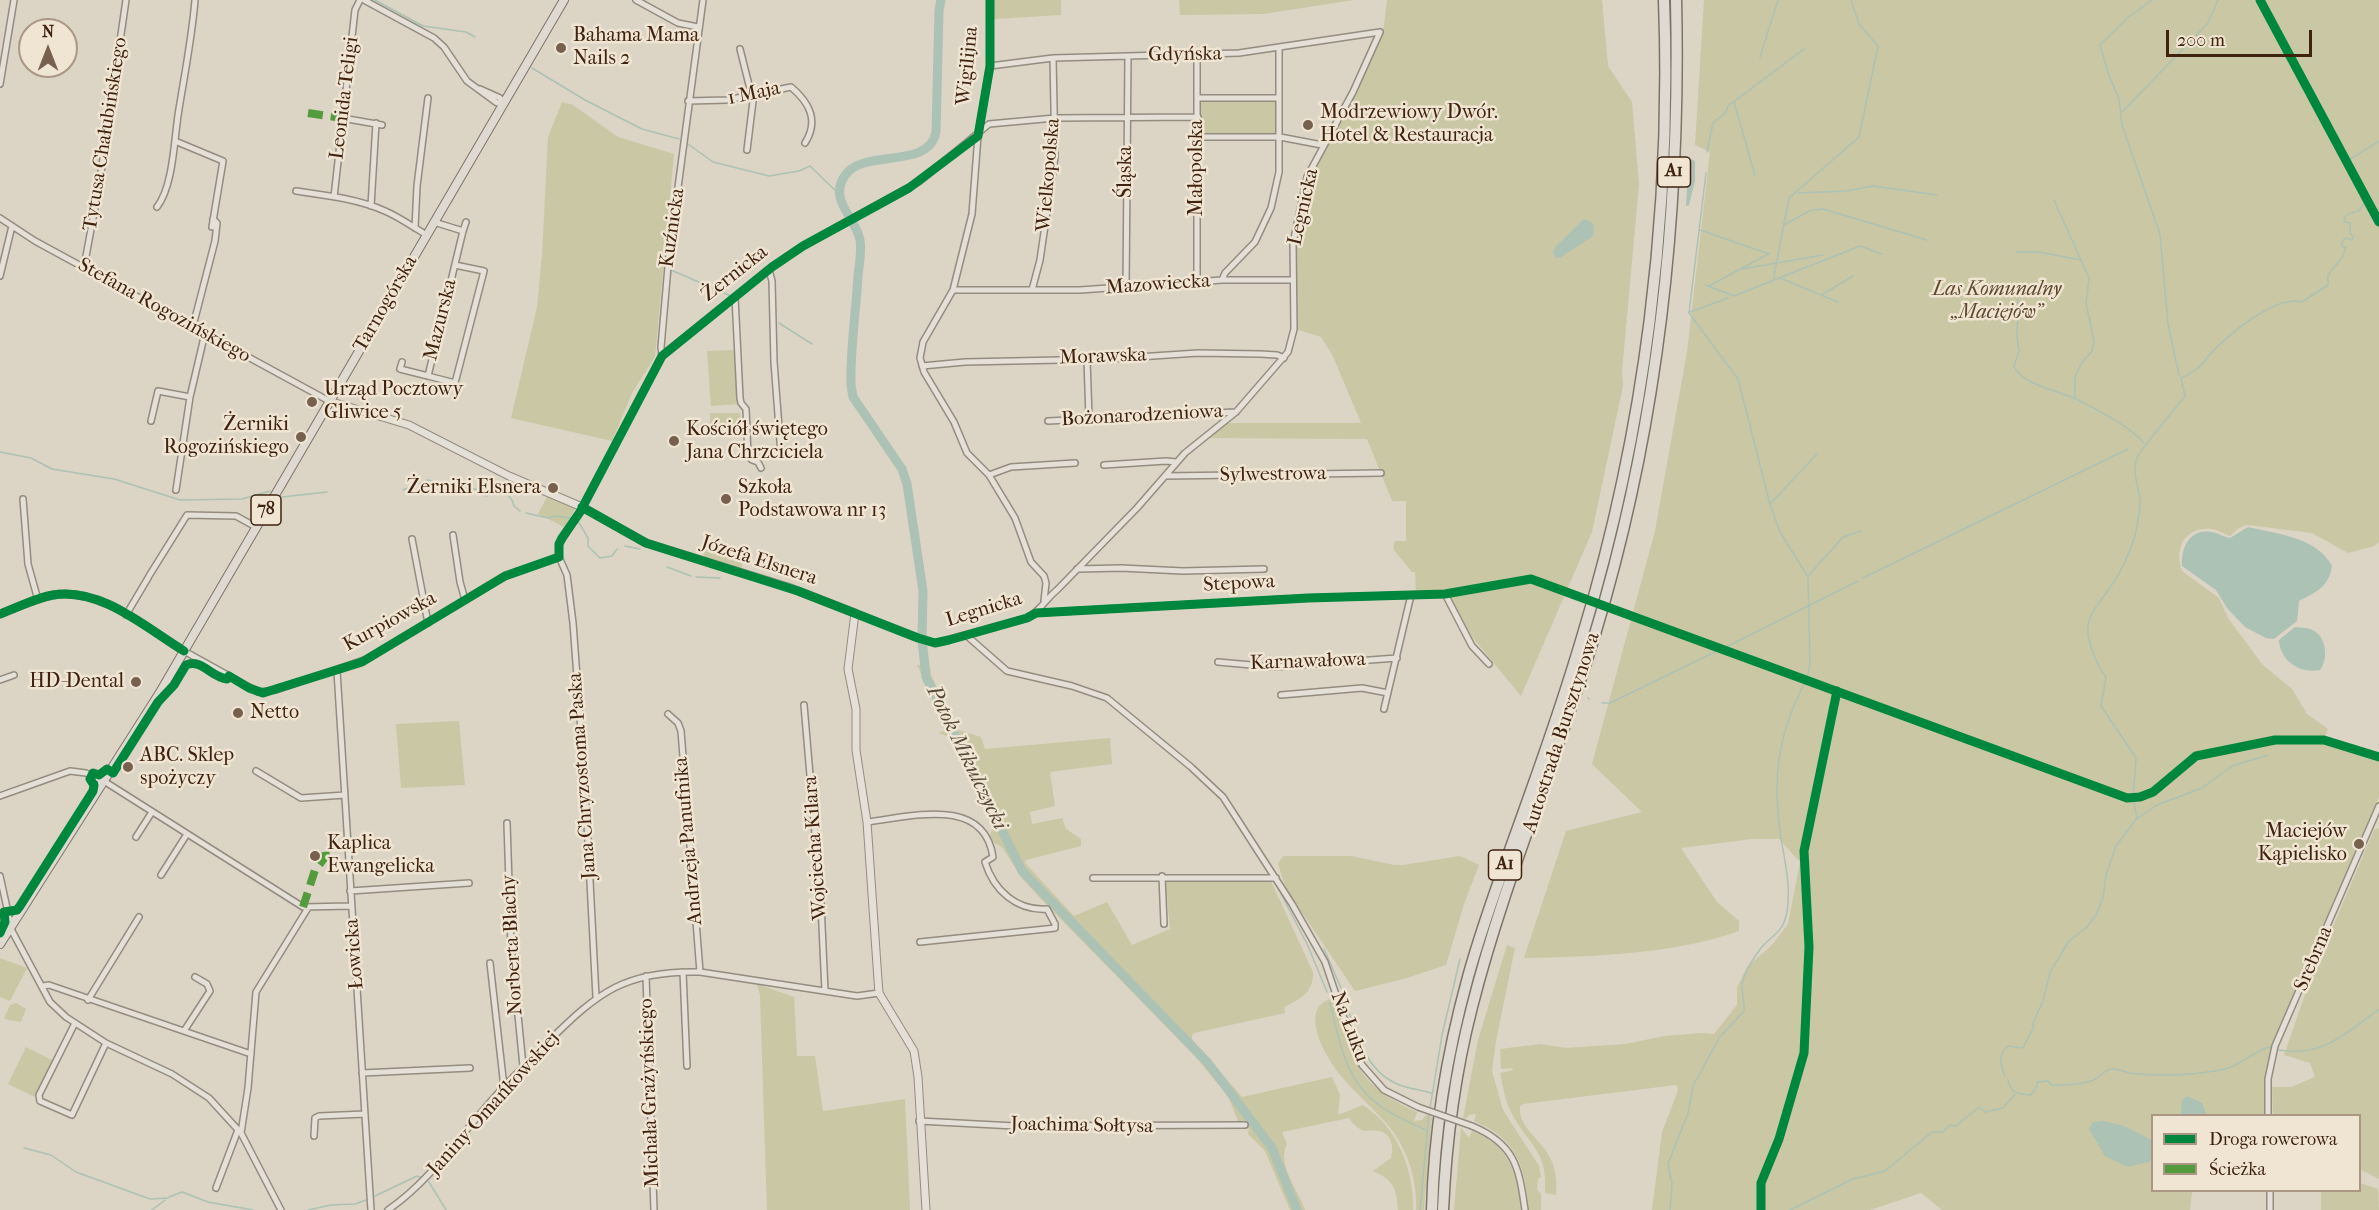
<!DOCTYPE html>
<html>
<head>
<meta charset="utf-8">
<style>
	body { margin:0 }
	#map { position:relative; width:2379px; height:1210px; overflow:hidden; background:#dcd4c4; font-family:"IM FELL French Canon",serif }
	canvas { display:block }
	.legend { position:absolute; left:2151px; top:1114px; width:210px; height:78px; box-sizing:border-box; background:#efe5d2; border:2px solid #a99784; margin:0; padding:8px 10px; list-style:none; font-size:18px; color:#40230f }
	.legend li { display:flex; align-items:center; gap:12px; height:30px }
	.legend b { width:30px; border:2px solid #a99784 }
	.north { position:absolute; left:18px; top:18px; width:60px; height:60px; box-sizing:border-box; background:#efe5d2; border:2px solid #a99784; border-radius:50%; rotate:0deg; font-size:16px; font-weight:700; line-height:24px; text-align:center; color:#40230f }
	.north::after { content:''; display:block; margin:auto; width:21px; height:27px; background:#77614e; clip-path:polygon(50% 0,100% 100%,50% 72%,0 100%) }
	.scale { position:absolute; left:2166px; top:30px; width:146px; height:27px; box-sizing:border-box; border:3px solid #40230f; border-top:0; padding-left:8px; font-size:18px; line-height:21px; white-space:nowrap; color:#40230f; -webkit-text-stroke:4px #efe5d2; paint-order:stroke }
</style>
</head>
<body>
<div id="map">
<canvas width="2379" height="1210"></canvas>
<ul class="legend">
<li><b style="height:8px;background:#00873e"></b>Droga rowerowa</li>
<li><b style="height:8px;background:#539b3c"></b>Ścieżka</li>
</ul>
<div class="north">N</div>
<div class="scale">200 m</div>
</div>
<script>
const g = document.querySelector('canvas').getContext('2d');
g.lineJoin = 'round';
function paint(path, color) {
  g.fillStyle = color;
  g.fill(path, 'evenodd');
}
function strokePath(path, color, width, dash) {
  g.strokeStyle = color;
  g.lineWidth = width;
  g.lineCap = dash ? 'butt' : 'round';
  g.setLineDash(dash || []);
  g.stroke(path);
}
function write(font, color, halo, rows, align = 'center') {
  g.font = font + ' "IM FELL French Canon",serif';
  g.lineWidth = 5;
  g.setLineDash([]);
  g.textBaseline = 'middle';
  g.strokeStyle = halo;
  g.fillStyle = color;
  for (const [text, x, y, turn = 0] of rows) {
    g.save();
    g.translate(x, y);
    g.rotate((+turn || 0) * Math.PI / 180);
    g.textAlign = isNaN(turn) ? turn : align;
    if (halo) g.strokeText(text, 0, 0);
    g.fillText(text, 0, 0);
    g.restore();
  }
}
paint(new Path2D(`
	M993 0H1061V15L994 19Z
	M1179 0H1354L1263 14 1180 15Z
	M1387 0H1602L1608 66 1632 102 1639 184 1622 371 1623 386 1592 532 1521 696 1453 614 1445 592 1416 594 1415 572H1412L1393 549 1395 541H1406V501H1392L1367 439 1209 438 1227 423H1361L1332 354 1321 337 1296 329 1293 243 1307 177 1340 113 1355 94 1371 60 1383 33Z
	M1704 0H2379V542L2374 546 2348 553 2312 533 2247 525 2239 528 2230 536C2224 534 2217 529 2211 529 2184 527 2174 549 2182 571L2219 598 2228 618 2262 664 2292 689 2307 714 2328 729 2323 742 2379 759V797L2271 1049C2264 1071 2265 1092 2266 1115L2152 1116V1190L2192 1191 2190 1210H1942L1921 1193 1870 1210H1652L1662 1132 1677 1093 1678 1089 1676 1085 1523 1104 1520 1106C1518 1126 1538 1138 1548 1154 1556 1167 1557 1180 1556 1195L1545 1193C1548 1150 1529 1146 1512 1114 1505 1101 1503 1087 1500 1073L1513 1070 1512 1068 1501 1069 1500 1049 1541 1044 1566 1048 1626 1044 1664 1036 1702 1033 1714 1034 1737 1005V987L1747 967 1772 945 1788 924 1800 862 1779 839H1752L1681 848 1717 902 1739 921V931C1675 954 1591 957 1524 958L1566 831 1642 812 1592 764 1655 531 1687 352 1710 152 1695 145Z
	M1198 98H1279L1280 137H1198Z
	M562 102 573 105 618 137 674 154 655 357 632 393 612 441 511 418 537 307 542 255 548 137Z
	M736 350 739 404 711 406 707 351Z
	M710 413H740V434L710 433Z
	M548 495 577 506 564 527 538 514Z
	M705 550 744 555 741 570 702 559Z
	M919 643 927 646 931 675 958 730 981 737 985 749 1110 738 1112 764 1050 772 1055 806 1030 812 1032 824 1062 818 1066 829 1081 839V846L1026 860 1025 863 1074 916 1107 902 1132 945 1170 929 1165 876 1269 877 1313 972C1314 992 1301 999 1284 1007L1285 1013 1194 1033 1192 1035V1039L1242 1097 1332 1077 1340 1095 1338 1115 1363 1105C1398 1127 1414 1171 1413 1210H1398C1396 1187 1394 1181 1373 1171L1391 1158C1394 1147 1392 1134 1379 1131 1372 1129 1366 1133 1360 1129 1356 1127 1352 1122 1349 1118L1282 1132 1287 1144C1276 1164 1299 1191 1305 1210H1290L1265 1151 1248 1134 1249 1129 1238 1121 1228 1096 1194 1055 1039 897 1022 878 1002 847 994 843 990 835 993 827 992 821 951 741 947 736 938 733 947 730 917 665H921Z
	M459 721 465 785 401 788 396 724Z
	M2379 828V1179L2360 1169V1116L2273 1115 2272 1087H2291L2315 1077 2310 1063 2284 1055 2309 983 2374 830Z
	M1283 856H1351L1394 865H1403L1460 856 1479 865 1464 904 1446 965 1407 978 1355 991 1286 889 1278 864Z
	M1507 945 1515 948 1496 1041 1492 1071 1503 1110 1539 1166 1541 1177 1538 1179 1537 1189 1541 1194V1210H1529C1524 1166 1519 1140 1474 1121L1476 1114 1469 1115 1466 1119 1463 1118 1478 1040Z
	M0 958 27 968 10 1001 0 997Z
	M757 984 794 997 797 1056H815L823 1111 905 1099 910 1210H767L760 995Z
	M1330 999 1334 1001C1355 1061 1353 1083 1417 1112L1414 1121 1422 1120 1426 1115 1432 1117 1424 1210H1416C1417 1185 1411 1161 1398 1139 1383 1115 1360 1099 1342 1077 1328 1061 1297 1010 1330 999Z
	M16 1003 26 1009 21 1022 4 1019 10 1005Z
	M26 1047 52 1060 35 1097 8 1084Z
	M1461 1128 1469 1138 1472 1131C1511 1147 1516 1172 1521 1210H1454Z
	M2360 1183 2378 1189 2379 1210H2321V1191L2360 1190Z`), '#cac7a4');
paint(new Path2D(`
	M1691 159 1695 161V181L1689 205 1686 206 1688 176Z
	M1584 219 1589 221 1594 225 1593 236 1561 257 1556 258 1553 253 1555 247Z
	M2248 527C2277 534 2317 537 2332 566 2329 587 2316 592 2299 601L2297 621 2274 639 2266 638 2245 627 2227 608 2216 590 2182 566C2181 547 2190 528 2212 532 2218 533 2223 537 2230 538Z
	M2295 627C2301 628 2309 627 2314 631 2327 638 2328 660 2320 670 2300 674 2280 661 2279 640Z
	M2187 1096 2202 1103 2207 1115H2181L2182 1100Z
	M2104 1121 2124 1126 2152 1140V1161L2128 1167 2105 1156 2089 1129 2093 1122Z`), '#abc2b5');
strokePath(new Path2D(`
	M375 0 423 26 466 32 475 37
	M2152 0 2127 18 2100 45 2109 76 2119 99 2122 125 2160 234 2168 324 2179 375
	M1760 57 1778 0
	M532 68 585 100 642 129 679 139
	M1734 102 1755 175
	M2122 112 2208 23 2218 0
	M688 144 713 162 769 176 799 171 810 166 839 194
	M1707 152 1713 123 1726 112 1728 106 1804 49
	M1706 173 1689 313 1738 379 1770 504 1780 532 1808 577 1810 663 1807 678
	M1798 193 1846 191 1873 186 1937 195
	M2369 199 2349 160 2379 141
	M2054 200 2089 278 2086 303 2094 341 2092 351 2081 364 2075 377V398
	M1784 225 1811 210 1823 209 1927 240
	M1700 230 1769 254
	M2016 252H2039L2081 260
	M1742 269 1823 255
	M671 270 731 296
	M1780 278 1838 302
	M1773 281 1789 198 1859 137 1878 46 1859 24 1851 0
	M1705 285 1734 296 1860 246 1882 254
	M1709 286 1768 254
	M1823 294 1853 276
	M2018 295 2017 338 2019 351 2014 366C2021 385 2061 391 2078 400 2101 412 2126 424 2144 443
	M1690 312 1728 298
	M779 323 812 344
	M0 452 31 458 52 469 114 479 180 500 242 499 270 491
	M2140 452 2185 396 2181 378C2202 369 2203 360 2219 345 2235 330 2278 295 2302 302L2328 285V275L2341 259 2346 248 2342 246V241L2346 238 2352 240 2353 237 2350 233V223L2344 222C2344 213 2351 213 2359 211L2366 201
	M403 490 428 480 450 487 475 489 486 496C499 491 511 491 514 506L520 511
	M282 497 327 492
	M1770 504 1817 454
	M526 513 548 518 556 516 571 518
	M578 521 588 538V546L600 558 612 556 617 549
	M625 546 640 549
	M667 567 691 576
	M1809 575 1843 537 1861 531
	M696 577 720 578
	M1863 578 2128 449
	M921 631H923
	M1724 648 1858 581
	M1588 698 1589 699
	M1602 703H1610L1717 651
	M2133 797 2136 758 2101 706 2106 677C2098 667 2086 640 2088 626 2090 611 2103 599 2111 586 2121 572 2130 552 2135 536 2137 524 2141 511 2140 499 2138 484 2130 468 2139 454
	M2138 818 2157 805 2202 788 2232 766 2268 755
	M1276 884 1308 946 1327 992
	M1324 949 1341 988
	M1344 998C1355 1028 1363 1068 1395 1083 1407 1089 1419 1089 1431 1093
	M1330 1003C1340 1043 1345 1081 1380 1106 1394 1116 1411 1123 1426 1130
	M2279 1050C2321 1058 2347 1033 2379 1009
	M2005 1076C2000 1064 1998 1055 2008 1046L2022 1048 2024 1046 2033 1029V1023L2043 1001 2050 972 2069 941 2086 928 2096 915 2103 898 2106 875 2116 846 2137 818 2133 799
	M2008 1080C2011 1094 2018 1094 2031 1095L2037 1086V1082L2048 1081 2051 1085C2061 1085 2082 1084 2091 1081 2099 1079 2102 1071 2111 1069 2120 1068 2127 1074 2137 1074 2165 1076 2197 1075 2225 1069 2241 1065 2257 1049 2270 1047
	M1430 1108 1442 1035 1460 959
	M24 1148 51 1155 76 1172 150 1199 168 1198
	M429 1182 446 1210
	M375 1196 417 1176 423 1178
	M169 1197 182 1192 208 1202 253 1210
	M152 1210 165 1200
	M308 1210 331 1205 355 1204 366 1200
	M1420 1210 1429 1113
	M1670 1210 1672 1184 1668 1164 1688 1113 1693 1086 1719 1038 1744 1011C1745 1001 1740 989 1743 980 1746 970 1755 956 1761 948 1774 933 1783 933 1787 912 1791 887 1785 862 1781 838 1772 778 1777 737 1805 682
	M1790 1210 1853 1179 1885 1171 1932 1132H1943L1950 1125 1956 1126 1979 1107 1985 1112 2003 1108 2015 1094`), '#abc2b5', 1.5);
strokePath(new Path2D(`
	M941 0 939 10 936 132C929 171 861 147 844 177 829 201 856 218 860 240 862 251 859 265 858 276 856 312 850 349 851 385L853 397 902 469 907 484 923 591 922 640 926 677 1022 871 1208 1063 1272 1148 1297 1210`), '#abc2b5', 9);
const minor = new Path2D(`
	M364 0 434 38 444 47 467 81 497 103H503
	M636 0 678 23 698 27
	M990 0V66L978 136 972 214 953 290 923 342 920 358 924 372 954 422 967 453 989 475 1015 518 1031 562 1044 576 1046 583 1044 601
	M740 49 753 101 747 150
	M990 66 1053 58 1239 53 1380 32
	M0 84 14 0
	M480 89 500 98 503 103
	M1198 98H1279
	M688 101 727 100 791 87C810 103 819 121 805 143
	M342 118 382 125
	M1198 137H1280L1322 145
	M175 141 223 161 212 227
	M296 191C325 195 358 199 385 211 399 217 413 227 427 235
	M334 197 355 10 360 0
	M371 206 376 123
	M157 207C174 185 174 137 179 109 185 72 192 37 195 0
	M0 218 35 241 329 401
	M434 222 463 231 428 376 455 383 484 271 455 265
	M415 228 417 186 428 98
	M463 231 466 222
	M84 267 99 186 126 0
	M769 270 772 281 774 362 781 454
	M0 276 12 226
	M1222 280H1293
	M1197 281V56
	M1126 288 1128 56
	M953 290H1080L1222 280 1225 273 1255 242 1271 208 1279 172V48
	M1032 290 1040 260 1055 157 1053 58
	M735 297 740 398 741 403 746 409 748 456 752 460 758 462 761 468
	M193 326 215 241 217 223 213 219
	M662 356 661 347 669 255 703 0
	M1087 359 1089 418
	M402 362 400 369 428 376
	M922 366 965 362 1108 359 1198 353 1260 354 1277 355 1284 358
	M151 421 158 391 190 397
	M1048 421 1236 412
	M1104 465 1166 461 1176 462
	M989 475 1011 467 1075 463
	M1165 476 1381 473
	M176 490 190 397 205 333
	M23 499 28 564 38 600
	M453 535 460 582 465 600
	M412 539 428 623
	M1077 569 1121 568 1183 571 1264 569
	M149 576 187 515 236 516 256 527
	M855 613 918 638 935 643 1027 618C1039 612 1046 599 1057 590L1137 508 1185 453 1236 412 1288 352 1294 329 1293 243 1307 177 1353 92 1380 32
	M1036 613 1308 598 1445 594 1472 646 1489 664
	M126 615 148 578
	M966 635 1007 671 1072 686 1107 698 1191 767 1223 797 1292 904 1325 962 1353 1045 1362 1065 1384 1090 1418 1107
	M184 651 258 692 276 690 367 659 505 576 559 557
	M1218 662 1274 667 1397 658
	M337 671 371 1210
	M0 680 14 675
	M1281 695 1362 688 1388 693
	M804 705 821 904 825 991
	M1384 709 1411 595
	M668 714 678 723 681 731 700 972
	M256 771 301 798 345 795
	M0 796 70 771 86 773 107 783 303 907 351 906
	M867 822C910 817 984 795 993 857L985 862C994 891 1017 911 1047 909L1055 924V928L1046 929 920 942
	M507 823 511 944 523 1066
	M136 837 152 812
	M161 875 187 834
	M0 876 12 931 50 1002 66 1017 106 1043 172 1074 209 1098 241 1133 281 1210
	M1162 876 1164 924
	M1093 878H1276
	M350 891 469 883
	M490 963 504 1087
	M683 972 687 1066
	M646 976 654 1210
	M43 986 49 985 251 1054
	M596 997 585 785 573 623 567 575 559 557V544L580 512 662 356 772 267 803 246 920 181 989 124 1055 118 1198 117
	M88 1000 139 917
	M75 1023 39 1095 40 1101 72 1115 106 1043
	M184 1031 210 991 207 984 195 977
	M362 1073 470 1068
	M2268 1116V1079L2275 1046 2379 806
	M919 1121 1015 1126 1245 1125
	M1472 1126C1515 1144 1519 1167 1525 1210
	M241 1133 248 1088 256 992 308 908
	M314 1136 315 1118 319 1116 365 1114
	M216 1188 238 1130
	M2270 1190V1210
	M388 1210C428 1182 454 1144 485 1108 505 1084 527 1063 548 1042 598 992 626 970 700 972L857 996 879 993`);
const tertiary = new Path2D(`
	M329 401 409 425 509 476 582 507 646 543 788 587 855 613 848 669 856 709V750L867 822 878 980 879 993 914 1051 918 1077 926 1210
	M0 614C17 608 35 598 53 595 101 587 146 628 184 651`);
const primary = new Path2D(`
	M0 944 159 694 564 0`);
const motorway = new Path2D(`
	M1432 1210C1434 1131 1447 1053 1468 977 1485 915 1509 854 1530 794 1549 741 1567 688 1583 634 1645 430 1672 212 1664 0
	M1443 1210C1446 1142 1455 1073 1472 1007 1504 880 1557 759 1595 634 1657 429 1681 214 1676 0`);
strokePath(minor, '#948c81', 8);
strokePath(tertiary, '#948c81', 9);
strokePath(primary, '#7d7469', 10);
strokePath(motorway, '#7d7469', 13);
strokePath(minor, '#e4e0d8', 5);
strokePath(tertiary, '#e4e0d8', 7);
strokePath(primary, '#dfdad1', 8);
strokePath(motorway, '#dfdad1', 10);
const minorBridge = new Path2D(`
	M1418 1107 1472 1126`);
strokePath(minorBridge, '#948c81', 8, []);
strokePath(minorBridge, '#e4e0d8', 5);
strokePath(new Path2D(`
	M308 113 342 118
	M303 907 315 870 326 856 325 849`), '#539b3c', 8, [15, 8]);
strokePath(new Path2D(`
	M2260 0 2379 222
	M582 507 646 543 798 591 918 638 935 643 949 640 1027 618 1036 613 1308 598 1445 594 1531 579 2127 798 2140 797 2153 792 2196 756 2275 740H2324L2379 757
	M0 614C17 608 35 598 53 595 101 587 146 628 184 651
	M0 933 5 922 4 912 17 910 20 906 93 791 94 785 90 779 93 773 99 775 107 769 113 773 158 702 174 685 186 665C201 658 212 678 227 679L229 676 249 688 263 693 362 662 505 576 559 557V544L562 538 580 512 662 356 772 267 803 246 909 188 978 136 990 66V0
	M1761 1210V1183L1779 1139 1804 1053 1809 947 1804 851 1837 691`), '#00873e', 9);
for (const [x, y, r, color] of [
	[561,48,6,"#77614e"],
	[1308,125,6,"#77614e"],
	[312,402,6,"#77614e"],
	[301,437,6,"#77614e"],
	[674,441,6,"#77614e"],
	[553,488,6,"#77614e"],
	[726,499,6,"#77614e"],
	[136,682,6,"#77614e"],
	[238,713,6,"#77614e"],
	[128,767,6,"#77614e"],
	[2359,844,6,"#77614e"],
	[315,856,6,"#77614e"]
]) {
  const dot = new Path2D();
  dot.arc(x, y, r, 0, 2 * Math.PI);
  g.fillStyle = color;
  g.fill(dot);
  strokePath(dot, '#efe5d2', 2);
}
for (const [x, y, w] of [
	[1674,172,33],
	[266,510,30],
	[1505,865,33]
]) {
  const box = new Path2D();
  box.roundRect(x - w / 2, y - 15, w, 30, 4.5);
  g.fillStyle = '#efe5d2';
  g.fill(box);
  strokePath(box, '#40230f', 1.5);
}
write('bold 18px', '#40230f', null, [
	["A1",1674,172],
	["78",266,510],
	["A1",1505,865]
]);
write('20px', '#40230f', '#efe5d2', [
	["Bahama Mama",573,36],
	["Nails 2",573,59],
	["Modrzewiowy Dwór.",1320,113],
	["Hotel & Restauracja",1320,136],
	["Urząd Pocztowy",324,390],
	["Gliwice 5",324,413],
	["Żerniki",289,425,"right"],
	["Rogozińskiego",289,448,"right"],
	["Kościół świętego",686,430],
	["Jana Chrzciciela",686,453],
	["Żerniki Elsnera",541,488,"right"],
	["Szkoła",738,488],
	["Podstawowa nr 13",738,511],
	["HD-Dental",124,682,"right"],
	["Netto",250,713],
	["ABC. Sklep",140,756],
	["spożyczy",140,779],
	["Maciejów",2347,832,"right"],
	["Kąpielisko",2347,855,"right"],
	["Kaplica",327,844],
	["Ewangelicka",327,867]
], 'left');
write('20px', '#40230f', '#efe5d2', [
	["Gdyńska",1185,55,-1],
	["Wigilijna",968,66,-84],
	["1 Maja",754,94,-12],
	["Leonida Teligi",345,98,-83],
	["Tytusa Chałubińskiego",106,134,-81],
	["Małopolska",1197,168,-90],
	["Śląska",1126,172,-90],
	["Wielkopolska",1049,175,-85],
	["Legnicka",1304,207,-77],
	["Kuźnicka",673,228,-82],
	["Żernicka",735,274,-38],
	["Mazowiecka",1158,285,-4],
	["Tarnogórska",386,304,-60],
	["Stefana Rogozińskiego",164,311,29],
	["Mazurska",441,320,-76],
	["Morawska",1103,357,-2],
	["Bożonarodzeniowa",1142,416,-3],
	["Sylwestrowa",1273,475,-1],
	["Józefa Elsnera",759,561,18],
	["Stepowa",1239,584,-3],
	["Legnicka",984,610,-17],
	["Kurpiowska",390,622,-29],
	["Karnawałowa",1308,662,-2],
	["Autostrada Bursztynowa",1562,733,-72],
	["Jana Chryzostoma Paska",583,776,-94],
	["Andrzeja Panufnika",689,841,-95],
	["Wojciecha Kilara",816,848,-94],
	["Norberta Blachy",513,945,-93],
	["Łowicka",355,954,-94],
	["Srebrna",2314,959,-67],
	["Na Łuku",1349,1027,69],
	["Michała Grażyńskiego",650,1093,-92],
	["Janiny Omańkowskiej",494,1104,-48],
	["Joachima Sołtysa",1082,1126,1]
]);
write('italic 20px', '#5f492e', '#efe5d2', [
	["Las Komunalny",1997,290],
	["„Maciejów”",1997,313]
]);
write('italic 21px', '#564937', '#efe5d2', [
	["Potok Mikulczycki",966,758,64]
]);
</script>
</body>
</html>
